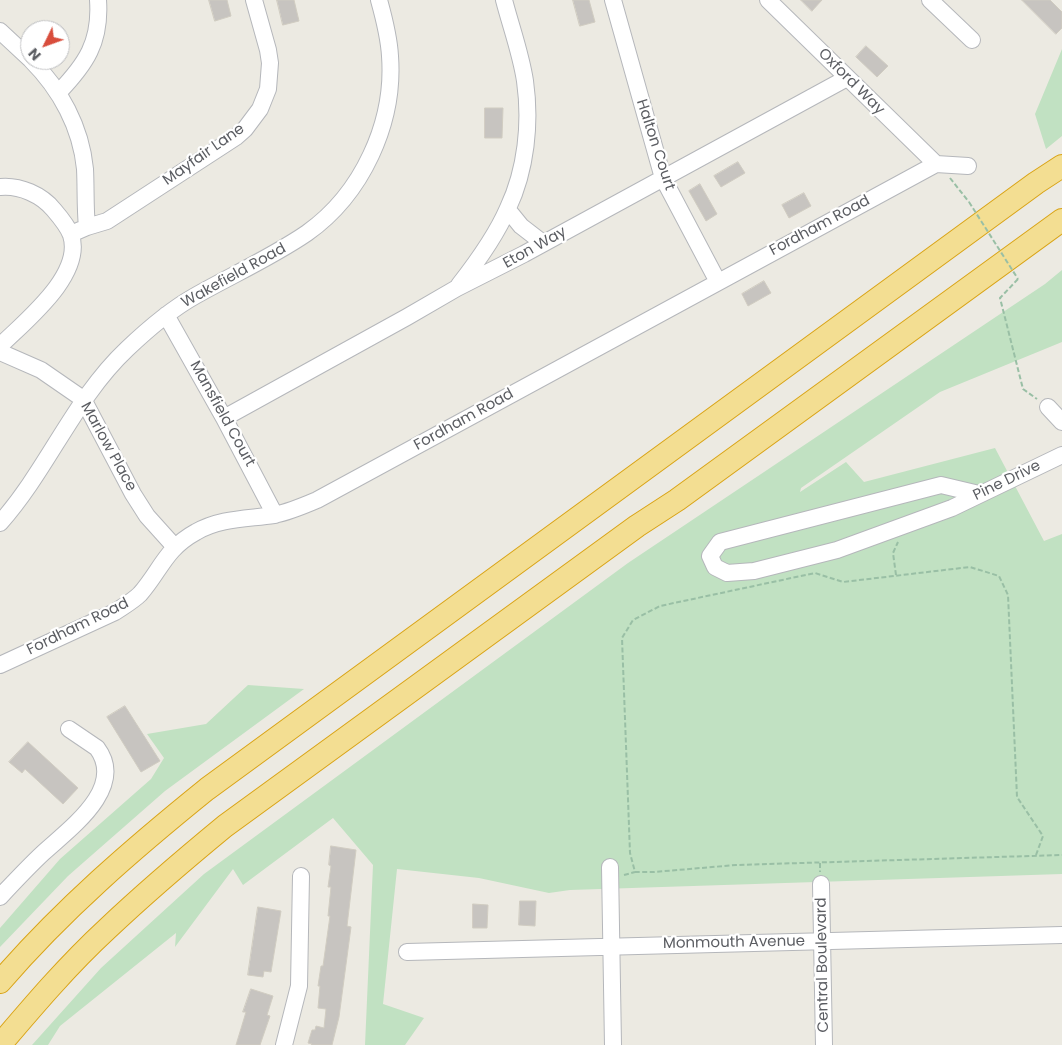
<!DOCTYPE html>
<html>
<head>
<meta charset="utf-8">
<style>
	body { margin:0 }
	#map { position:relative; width:1062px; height:1045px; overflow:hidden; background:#eceae2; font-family:Poppins,sans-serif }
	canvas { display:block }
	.north { position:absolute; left:20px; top:20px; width:50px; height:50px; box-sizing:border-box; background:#fff; border:1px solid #bdbec0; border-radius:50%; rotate:228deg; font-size:14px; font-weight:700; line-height:20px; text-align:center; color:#5b5d62 }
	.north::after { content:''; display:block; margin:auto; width:18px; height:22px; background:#d84d3c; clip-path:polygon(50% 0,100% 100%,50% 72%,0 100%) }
</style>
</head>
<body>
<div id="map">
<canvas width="1062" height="1045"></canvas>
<div class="north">N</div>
</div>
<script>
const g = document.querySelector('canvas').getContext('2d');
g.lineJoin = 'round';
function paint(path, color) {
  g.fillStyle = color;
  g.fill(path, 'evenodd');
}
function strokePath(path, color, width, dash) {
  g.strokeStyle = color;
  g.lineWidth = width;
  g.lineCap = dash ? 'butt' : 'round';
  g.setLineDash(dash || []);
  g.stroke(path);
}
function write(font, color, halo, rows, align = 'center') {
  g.font = font + ' Poppins,sans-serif';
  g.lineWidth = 4.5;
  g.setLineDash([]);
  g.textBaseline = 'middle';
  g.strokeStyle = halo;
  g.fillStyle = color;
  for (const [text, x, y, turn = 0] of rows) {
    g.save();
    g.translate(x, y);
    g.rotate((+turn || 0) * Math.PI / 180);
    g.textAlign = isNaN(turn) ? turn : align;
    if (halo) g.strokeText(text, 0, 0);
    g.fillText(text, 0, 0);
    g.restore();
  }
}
paint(new Path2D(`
	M1062 49V136L1046 149 1035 114Z
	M1062 270V342L940 392 801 488 800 492 846 462 864 482 995 448 1044 541 1062 534V874L570 890 549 893 479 878 397 869 383 1004 424 1018 405 1045H365L373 865 333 818 243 885 233 869 175 947 176 933 60 1026 48 1045H32L101 968 204 874 628 563 1045 284Z
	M248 685 304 689 165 791 68 876 0 947V928L60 859 151 779 164 758 147 734 206 724Z`), '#c1e1c2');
const building = new Path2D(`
	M209 0H227L231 16 215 21Z
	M277 0H294L299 21 283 25Z
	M573 0H589L595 22 580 26Z
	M801 0H822L812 11Z
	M1022 0H1050L1062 12V28L1056 34Z
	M866 46 888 66 877 77 856 57Z
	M485 108H503L502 138H485Z
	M738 162 745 173 721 187 714 176Z
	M700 184 717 214 706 221 689 191Z
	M804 193 811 206 789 218 782 205Z
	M764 281 771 293 748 306 742 294Z
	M125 706 160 761 141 772 107 717Z
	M28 742 78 788 63 804 25 769 22 773 9 762Z
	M331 846 356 850 347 926 351 927 339 1017 332 1045H311L312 1044 308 1043 312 1030H315L316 1026 324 1028 326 1009 318 1008 320 986H318L321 966H323L330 916H328L331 887H328L331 866 329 865Z
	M520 901H536L535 926 519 925Z
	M473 904 488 905 487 928H473Z
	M258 907 281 911 271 972 264 971 263 977 248 975Z
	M251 989 273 996 267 1015 270 1016 260 1045H236L246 1012H243Z`);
paint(building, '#c7c4c0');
strokePath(building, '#d0ccc1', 1);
const minor = new Path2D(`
	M613 0 663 178 718 282
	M768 0 936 164
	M930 0 972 40
	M0 31 30 59
	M31 60C60 89 81 127 85 169 86 188 85 208 87 227
	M58 93C86 64 101 42 98 0
	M936 164 968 166
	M0 187C20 185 42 195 54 210 60 217 68 227 71 235 84 275 25 321 0 346
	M508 210 521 226 543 243
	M71 234 87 227 107 221 236 137 245 129 260 109 268 89 270 63 268 50 254 0
	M459 285C477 262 496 236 508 208 526 170 531 123 525 81 521 54 511 27 504 0
	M166 315 224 418 275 515
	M0 352 41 370 83 399 133 494 147 516 174 546
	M1048 407 1062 422
	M224 418 407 317 457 288 524 254 847 78
	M979 494 941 485 720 542 710 556 715 567 727 573 754 571 837 550 952 508 1062 455
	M0 523C48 469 74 399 127 349 148 329 170 310 195 296 232 275 272 257 307 233 362 194 395 123 390 56 389 37 384 18 379 0
	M0 665 115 612C124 606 133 601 140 594 161 570 165 549 196 532 220 518 247 519 274 515 289 512 303 506 317 500L936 164
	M610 867 613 1045
	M821 884 824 1045
	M0 897C14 882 28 867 43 853 69 829 127 788 97 748L69 729
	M407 952 1062 935
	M284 1045 299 986 301 876`);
const highway = new Path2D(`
	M0 982C62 910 134 848 207 789L1036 183 1062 166
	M0 1045C34 1005 68 965 107 929 145 893 185 859 225 826L637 526 677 500 1062 220`);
strokePath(minor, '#b5b7bb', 18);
strokePath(highway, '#d9a315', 24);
strokePath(new Path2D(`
	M950 178 969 202
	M1018 279 1000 298 1023 389 1037 399
	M896 575 893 553 898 542
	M1036 855 1043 836 1017 797 1008 595 999 576 970 567 843 582 815 573 660 606 633 620 622 638 630 853 635 872H654L736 865 1062 855
	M820 863V872
	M624 875 635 872`), '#99bfa5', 2, [5, 2.5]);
strokePath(minor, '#fff', 16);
strokePath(highway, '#f3de92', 22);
strokePath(new Path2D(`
	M969 202 1018 279`), '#99bfa5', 2, [5, 2.5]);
write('15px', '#5b5d62', '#fff', [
	["Oxford Way",851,82,45],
	["Halton Court",655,145,72],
	["Mayfair Lane",204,155,-35],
	["Fordham Road",820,226,-28],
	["Eton Way",535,248,-29],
	["Wakefield Road",234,276,-29],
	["Mansfield Court",222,414,61],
	["Fordham Road",464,420,-29],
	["Marlow Place",108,447,61],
	["Pine Drive",1007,481,-26],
	["Fordham Road",78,627,-26],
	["Monmouth Avenue",734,943,-1],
	["Central Boulevard",823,965,-91]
]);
</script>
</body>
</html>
